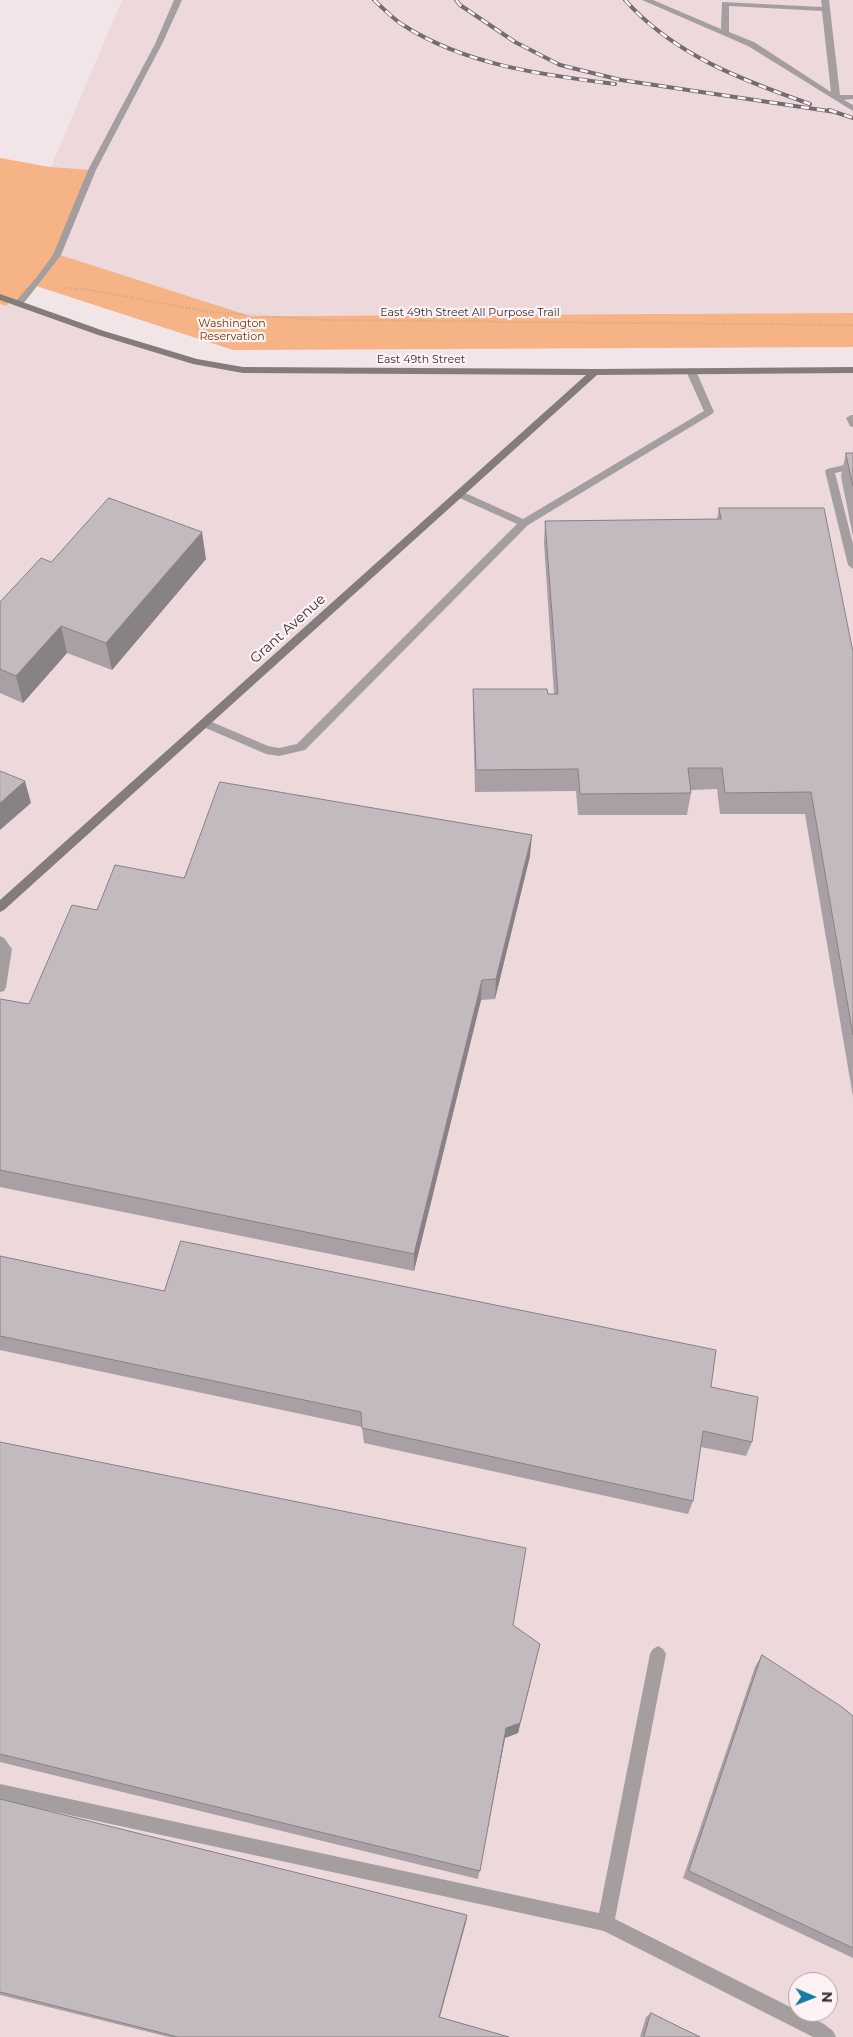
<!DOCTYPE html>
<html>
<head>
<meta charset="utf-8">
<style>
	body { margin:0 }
	#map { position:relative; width:853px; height:2037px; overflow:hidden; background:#f1e5e7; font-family:Montserrat,sans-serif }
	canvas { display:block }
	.north { position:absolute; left:788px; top:1972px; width:50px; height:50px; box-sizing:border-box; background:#fef2f4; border:1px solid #aea5a6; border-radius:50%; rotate:91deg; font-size:14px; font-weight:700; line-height:20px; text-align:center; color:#353132 }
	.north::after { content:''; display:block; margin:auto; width:18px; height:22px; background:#177ba7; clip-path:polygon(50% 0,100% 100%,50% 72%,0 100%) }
</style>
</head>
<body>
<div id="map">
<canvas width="853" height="2037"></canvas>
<div class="north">N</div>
</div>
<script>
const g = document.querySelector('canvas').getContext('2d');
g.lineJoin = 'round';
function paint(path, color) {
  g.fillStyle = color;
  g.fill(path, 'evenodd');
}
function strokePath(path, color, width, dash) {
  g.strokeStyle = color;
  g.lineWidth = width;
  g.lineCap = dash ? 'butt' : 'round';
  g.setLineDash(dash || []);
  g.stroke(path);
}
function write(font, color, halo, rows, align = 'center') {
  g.font = font + ' Montserrat,sans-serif';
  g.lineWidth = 4.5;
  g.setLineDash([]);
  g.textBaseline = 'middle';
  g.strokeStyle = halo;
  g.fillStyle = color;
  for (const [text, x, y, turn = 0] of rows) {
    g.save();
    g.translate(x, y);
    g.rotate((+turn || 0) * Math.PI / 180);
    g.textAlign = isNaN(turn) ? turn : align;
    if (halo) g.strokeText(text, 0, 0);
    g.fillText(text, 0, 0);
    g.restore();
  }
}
paint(new Path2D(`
	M122 0H853V313L241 315 19 242Z
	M0 297 196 362 243 370H853V2037H0ZM798 1982H828V2012H798Z`), '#edd8dc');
paint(new Path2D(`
	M0 158 50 167 91 170 57 254 250 316 853 313V347L233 350 33 285 19 303 9 300 7 306 0 304Z`), '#f6b385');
strokePath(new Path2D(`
	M65 288 90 290 209 312 322 320 853 325`), '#9c9495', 2, [0.5, 2.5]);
paint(new Path2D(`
	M174 0H182L162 44 96 170 61 255 27 299 22 305H16V301L36 278 53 255 88 170 155 44Z
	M642 0H653L721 29 722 2 822 7 821 0H829L840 95H853V99L844 100 853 105V111L748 46ZM729 6 822 11 831 92 754 42 729 32Z
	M691 368 696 371 714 412 712 414 528 525 305 750 279 756 266 754 201 726 199 723 205 719 268 746 279 748 297 744 517 524 455 496V492H463L523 519 704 411 686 371Z
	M851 415H853V427L850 426 846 418Z
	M853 463V469L835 473 853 544V569L848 565 825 471 827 469Z
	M0 936 4 938 12 949 6 987 4 991 0 992Z
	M658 1646 663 1649 666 1654 615 1919 824 2024 833 2031 836 2037H813L604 1931 0 1800V1784L599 1913 650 1654 653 1649Z`), '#a49f9e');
paint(new Path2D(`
	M0 294 104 331 197 359 243 367 595 369 853 367V373L597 375 4 910 0 912V900L586 375 243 373 193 364 98 335 0 300Z`), '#837c7a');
const rail = new Path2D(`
	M374 0C383 8 392 18 403 25 465 65 543 75 615 84
	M456 0 460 5 515 42 560 65 621 80 835 112
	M625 0C674 55 742 80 810 104
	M829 110 853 118`);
strokePath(rail, '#736d6e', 4);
strokePath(rail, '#fef2f4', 2.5, [8]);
paint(new Path2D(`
	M846 453H853V537L841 476Z
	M719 508 853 652V1097L805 814H720L717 789 691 790V793L687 815H578L576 791 475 792 473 711V689L554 694 544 543 545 521 717 519Z
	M206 559 112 670 67 653 23 703 0 693V602L51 562Z
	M530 856 495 999 481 1000 414 1271 0 1187V999L29 1004 97 910 184 878Z
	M0 1256 164 1291 711 1387 752 1442 746 1456 701 1447 693 1501 688 1514 364 1443 362 1427 0 1350Z
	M0 1442 513 1625 537 1655 518 1733 505 1738 478 1879 0 1762Z
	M762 1655 853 1716V1958L683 1878 755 1667Z
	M0 1799 467 1915 466 1922 440 2017 509 2037H169L0 1995Z
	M651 2013 700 2037H640L646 2017Z`), '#a8a0a5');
paint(new Path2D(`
	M202 532 206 559 112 670 106 643Z
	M61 626 67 653 23 703 16 676Z
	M25 781 31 803 0 830V803Z
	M532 835 530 856 495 999 496 979Z
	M482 980 481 1000 414 1271V1254Z
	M540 1644 518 1733 505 1738 478 1879 506 1728Z
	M467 1915 466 1922 438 2021 439 2017Z`), '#888286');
const building = new Path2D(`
	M846 453H853V486Z
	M109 498 202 532 106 643 61 626 16 676 0 669V602L41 558 51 562Z
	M719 508H824L853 652V1035L811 792 725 793 722 768H688L691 793 580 794 578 769 476 770 473 689H547L548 694H558L545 521 721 519Z
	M0 771 25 781 0 803Z
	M220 782 532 835 496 979 482 980 414 1254 0 1170V999L29 1004 72 905 97 910 115 865 184 878Z
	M181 1241 716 1350 711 1387 758 1397 752 1442 703 1431 693 1501 362 1428 361 1412 0 1336V1256L164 1291Z
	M0 1442 526 1548 513 1625 540 1644 520 1723 506 1728 480 1871 0 1754Z
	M762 1655 842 1707 853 1716V1948L689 1871Z
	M0 1799 467 1915 439 2017 509 2037H178L0 1992Z
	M651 2013 700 2037H644Z`);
paint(building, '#c3bac0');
strokePath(building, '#888286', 1);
write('11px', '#353132', '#fef2f4', [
	["East 49th Street All Purpose Trail",470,313],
	["East 49th Street",421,360]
]);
write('11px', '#6e3804', '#fef2f4', [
	["Washington",232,324],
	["Reservation",232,337]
]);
write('14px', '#353132', '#fef2f4', [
	["Grant Avenue",288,629,-42]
]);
</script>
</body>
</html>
